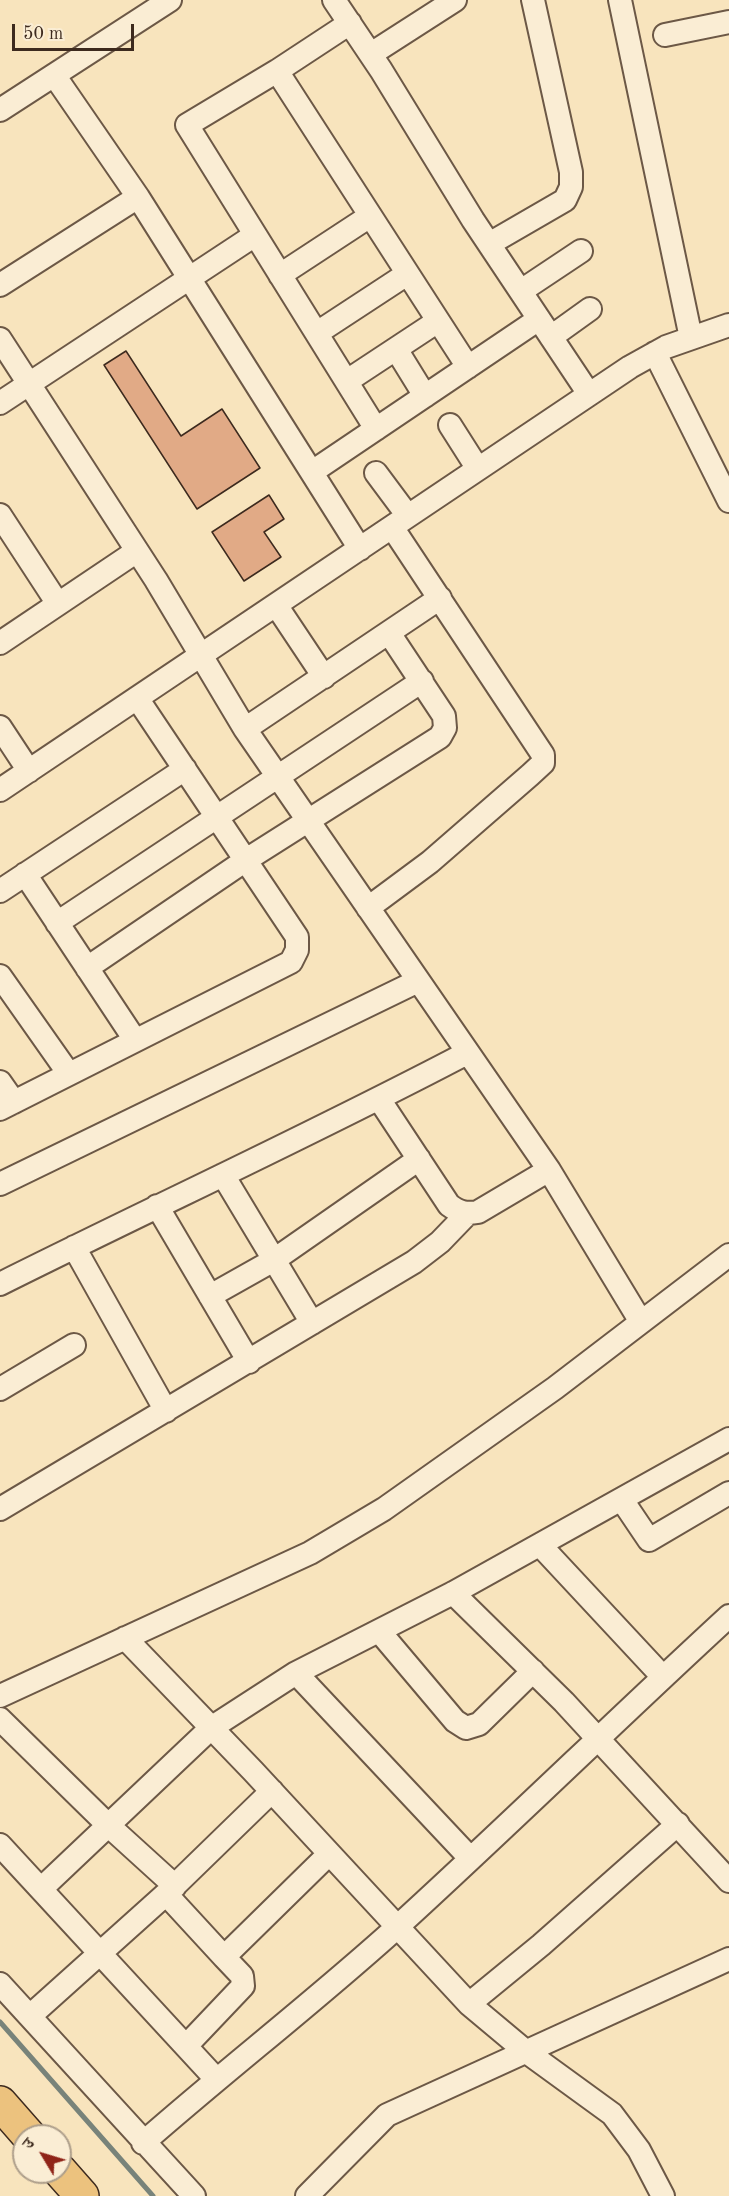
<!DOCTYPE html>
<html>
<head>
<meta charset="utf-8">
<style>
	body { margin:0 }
	#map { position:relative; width:729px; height:2196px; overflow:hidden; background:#f8e4bd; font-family:"Old Standard TT","Noto Serif Devanagari",serif }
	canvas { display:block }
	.north { position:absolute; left:12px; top:2124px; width:60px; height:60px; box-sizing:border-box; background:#faedd4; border:2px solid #ae9f8b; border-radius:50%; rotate:308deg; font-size:16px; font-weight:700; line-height:24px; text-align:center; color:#3d2a1e }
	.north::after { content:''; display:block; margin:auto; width:21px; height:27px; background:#8f2418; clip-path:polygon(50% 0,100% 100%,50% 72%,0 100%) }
	.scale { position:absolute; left:12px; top:24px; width:122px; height:27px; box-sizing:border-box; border:3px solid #3d2a1e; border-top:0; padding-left:8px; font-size:18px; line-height:21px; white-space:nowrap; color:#3d2a1e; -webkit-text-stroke:4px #faedd4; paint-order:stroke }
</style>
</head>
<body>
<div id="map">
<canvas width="729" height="2196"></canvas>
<div class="north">उ</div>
<div class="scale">50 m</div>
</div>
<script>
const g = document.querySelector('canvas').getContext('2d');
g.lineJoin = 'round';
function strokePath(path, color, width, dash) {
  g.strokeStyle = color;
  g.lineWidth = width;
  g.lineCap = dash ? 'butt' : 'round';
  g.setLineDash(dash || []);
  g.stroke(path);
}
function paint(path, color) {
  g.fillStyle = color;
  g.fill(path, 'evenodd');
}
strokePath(new Path2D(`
	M0 2022 153 2196`), '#78837a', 5);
const building = new Path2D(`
	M126 351 181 436 222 409 260 468 197 509 104 365Z
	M269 495 284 519 264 532 281 557 244 581 212 532Z`);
paint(building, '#e1aa86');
strokePath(building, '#3d2a1e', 1.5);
const minor = new Path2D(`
	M334 0 381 70 473 220 589 394
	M620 0 691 338
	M350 23 277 71 187 125 376 429
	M665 35 729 22
	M371 54 455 0
	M277 71 468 367
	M54 75 138 197 360 549
	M0 110 170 0
	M489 244 565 200 571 187V172L533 0
	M280 275 370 216
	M0 285 138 197
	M521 291 581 251
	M317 333 407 274
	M551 337 590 309
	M0 339 156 580 245 729 549 1170 641 1322
	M396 349 425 396
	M655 353 729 501
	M347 381 438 321
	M0 403 255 235
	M450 425 478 469
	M312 472 539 319
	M376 473 408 516
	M0 515 58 604
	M276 605 324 677
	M0 643 137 551
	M0 727 29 771
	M245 729 440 598
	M0 790 630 367 666 347 729 325
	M25 874 135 1040
	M0 891 185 769
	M368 908 430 862 530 775 543 763V755L392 527
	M57 923 422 681
	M87 968 246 860 440 737 445 728 444 716 389 633
	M0 976 69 1074
	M0 1082 14 1102
	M379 1099 449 1205C460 1213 466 1214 478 1212L549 1170
	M0 1109 291 962 297 950V937L137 698
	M223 1175 312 1323
	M0 1184 418 981
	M157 1206 249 1362
	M74 1247 166 1411
	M0 1284C156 1206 313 1134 467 1053
	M210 1296 274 1260 419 1159
	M0 1389 74 1345
	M622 1500 649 1540 729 1493
	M0 1509 414 1262 440 1242 467 1214
	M540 1545 663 1677
	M453 1593 564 1702 729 1881
	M379 1631 455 1721 466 1728 479 1724 533 1671
	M125 1638 253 1771 469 2004 524 2050 612 2114 639 2150 663 2196
	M296 1673 470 1858
	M0 1696 310 1553 384 1509 555 1388 729 1255
	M0 1719 109 1826 175 1886
	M0 1845 216 2079
	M41 1889 211 1728 296 1673 453 1593 729 1439
	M166 1894 224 1957 329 1854
	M0 1984 194 2196
	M469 2004 541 1945 678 1824
	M30 2016 166 1894 272 1791
	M186 2046 243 1986 242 1976 224 1957
	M143 2143C226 2070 313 2003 395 1929 508 1826 617 1719 729 1616
	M307 2196 387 2115 729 1959`);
const highway = new Path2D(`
	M0 2103 29 2136
	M60 2171 82 2196`);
strokePath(minor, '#6c5846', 26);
strokePath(highway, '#3d2a1e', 36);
strokePath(minor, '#faedd4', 22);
strokePath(highway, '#ecc27e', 33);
</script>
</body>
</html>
